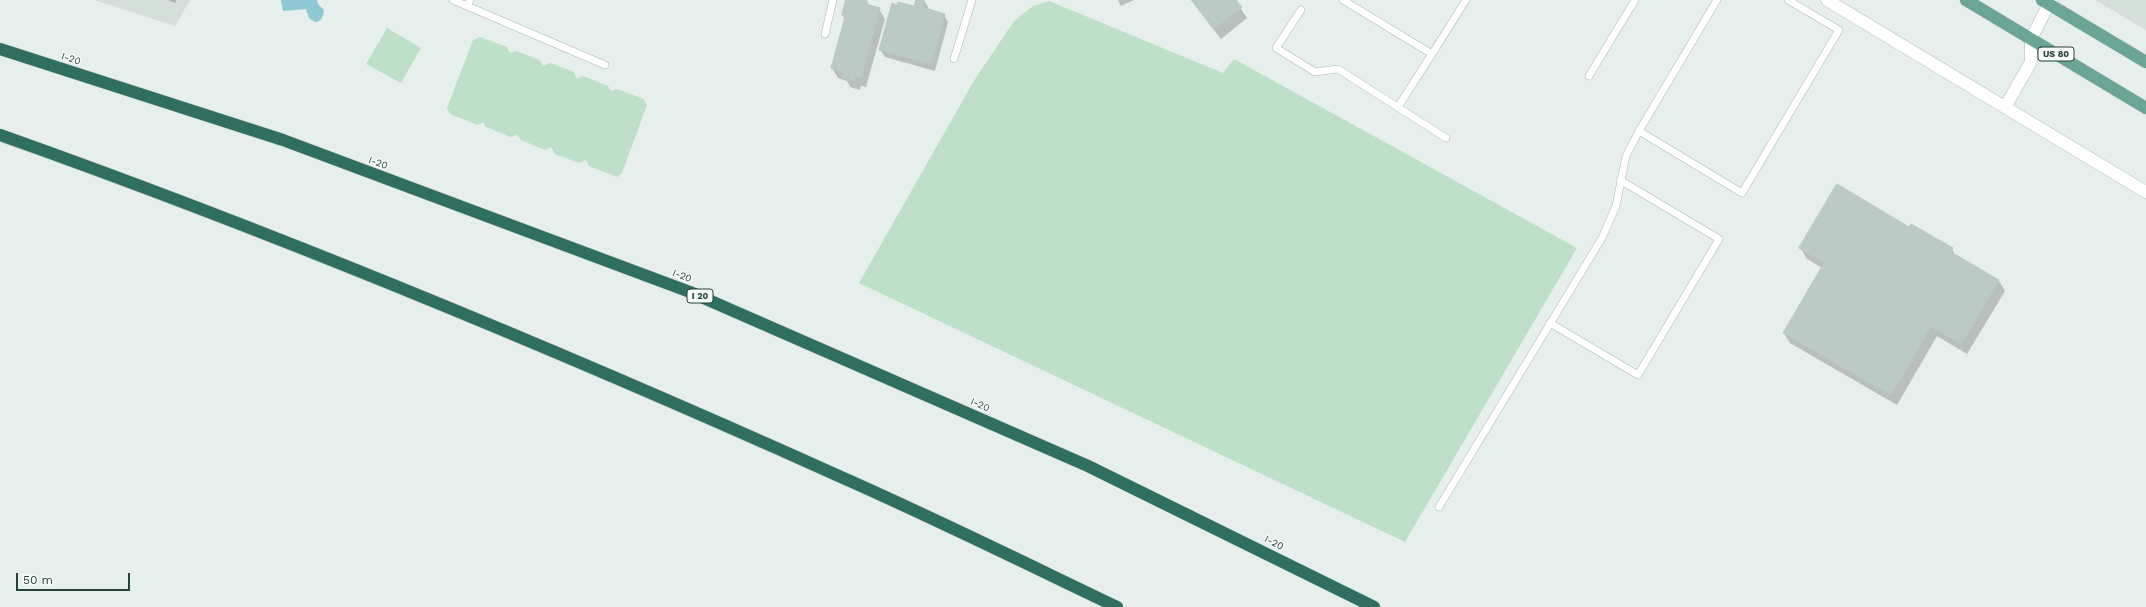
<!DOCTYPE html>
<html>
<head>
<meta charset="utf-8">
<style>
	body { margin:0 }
	#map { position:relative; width:2146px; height:607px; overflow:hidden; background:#e6efeb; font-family:"Work Sans",sans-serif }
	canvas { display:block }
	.scale { position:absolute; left:16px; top:573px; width:114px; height:18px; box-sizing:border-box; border:2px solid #24423a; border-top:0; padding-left:5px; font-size:12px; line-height:14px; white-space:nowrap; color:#24423a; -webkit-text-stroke:3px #f7fbf9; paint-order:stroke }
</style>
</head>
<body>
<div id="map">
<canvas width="2146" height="607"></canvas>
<div class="scale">50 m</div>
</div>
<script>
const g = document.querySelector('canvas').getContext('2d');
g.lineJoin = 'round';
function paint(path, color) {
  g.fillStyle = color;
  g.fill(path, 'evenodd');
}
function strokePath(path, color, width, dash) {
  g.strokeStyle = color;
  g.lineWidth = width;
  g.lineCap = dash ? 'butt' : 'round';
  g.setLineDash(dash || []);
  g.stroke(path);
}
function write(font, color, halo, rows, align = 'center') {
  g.font = font + ' "Work Sans",sans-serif';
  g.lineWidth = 3;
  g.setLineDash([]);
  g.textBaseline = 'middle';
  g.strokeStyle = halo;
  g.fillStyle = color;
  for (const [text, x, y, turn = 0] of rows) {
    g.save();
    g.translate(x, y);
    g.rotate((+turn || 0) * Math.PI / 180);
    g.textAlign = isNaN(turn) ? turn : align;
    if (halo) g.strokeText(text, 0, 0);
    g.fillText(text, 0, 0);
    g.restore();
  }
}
paint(new Path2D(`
	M94 0H190L175 26Z
	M2095 0H2146V30Z`), '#d4dfda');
paint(new Path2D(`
	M1049 1 1223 73 1234 59 1577 248 1405 542 859 283 975 79 1014 21 1033 6Z
	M387 28 421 48 401 83 366 64Z
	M480 37 507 47 510 53 516 51 540 60 543 66 550 63 574 72 577 79 583 76 608 86 611 91 617 89 644 99 647 105 622 173 617 177 589 166 586 160 579 163 555 154 551 147 545 150 521 140 517 135 511 137 486 127 483 122 478 125 450 114 447 108 473 40Z`), '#bfe0c8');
paint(new Path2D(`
	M281 0H317L318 4 324 10C323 16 322 22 315 22L309 18 306 9 283 11Z`), '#8ec9d4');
paint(new Path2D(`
	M168 0H176L175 3Z
	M847 0 867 1 869 6 879 9 885 19 866 87 861 86 860 90 850 87 847 81 838 78 832 68 846 19 843 15Z
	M917 0H924L928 7 927 10 944 15 948 22 935 71 885 57 880 50 898 6 915 7Z
	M1118 0H1134L1121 6Z
	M1191 0H1235L1247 18 1221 39Z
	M1910 228 1952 249 1956 256 1999 281 2005 291 1967 354 1937 336 1897 405 1790 343 1784 333 1822 268 1806 258 1801 248Z`), '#0003');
const building = new Path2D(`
	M846 0H865L867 1 866 4 880 8 861 78 855 76 854 81 843 78 844 73 831 68 845 17 842 15Z
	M916 0H924L922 7 945 14 931 64 879 50 892 3 897 5 898 2 914 6Z
	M1192 0H1236L1242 7 1214 29Z
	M1837 184 1909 227 1911 224 1953 248 1951 252 1999 280 1961 344 1931 326 1891 395 1783 333 1824 263 1799 248Z`);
paint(building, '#bbcac4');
strokePath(building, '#b8c9c2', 1);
const service = new Path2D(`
	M453 0 467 6
	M470 0 467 6 605 65
	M1343 0 1432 54 1466 0
	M1717 0 1639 131 1742 193 1839 30 1788 0
	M1301 10 1276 48 1315 72 1338 69 1446 138
	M825 34 833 0
	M954 59 972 0
	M1589 76 1635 0
	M1398 107 1432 54
	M1550 323 1638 375 1719 239 1620 180
	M1439 507 1602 238 1616 206 1626 156 1639 131`);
const minor = new Path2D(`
	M1827 0 2146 192
	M2005 107 2031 62V39L2051 0`);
const primary = new Path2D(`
	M1966 0 2146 108
	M2042 0 2146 62`);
const motorway = new Path2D(`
	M0 49 283 140 690 292 1088 466 1374 607
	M0 135C285 236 565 353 841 477 934 518 1025 563 1117 607`);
strokePath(service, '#a8b8b2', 8);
strokePath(minor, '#a8b8b2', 13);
strokePath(primary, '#c2cac8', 13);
strokePath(motorway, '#c2cac8', 13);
strokePath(service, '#fff', 7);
strokePath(minor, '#fff', 12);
strokePath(primary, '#6aa596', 12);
strokePath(motorway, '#2f6f62', 12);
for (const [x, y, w] of [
	[2056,54,36],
	[700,296,26]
]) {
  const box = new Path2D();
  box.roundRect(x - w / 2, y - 7, w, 14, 3);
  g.fillStyle = '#f7fbf9';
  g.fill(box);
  strokePath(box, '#24423a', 1);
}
write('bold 9px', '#24423a', null, [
	["US 80",2056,54],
	["I 20",700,296]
]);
write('10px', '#24423a', '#f7fbf9', [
	["I-20",71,59,18],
	["I-20",378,163,20],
	["I-20",682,276,21],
	["I-20",980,405,24],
	["I-20",1274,543,26]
]);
</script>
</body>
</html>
